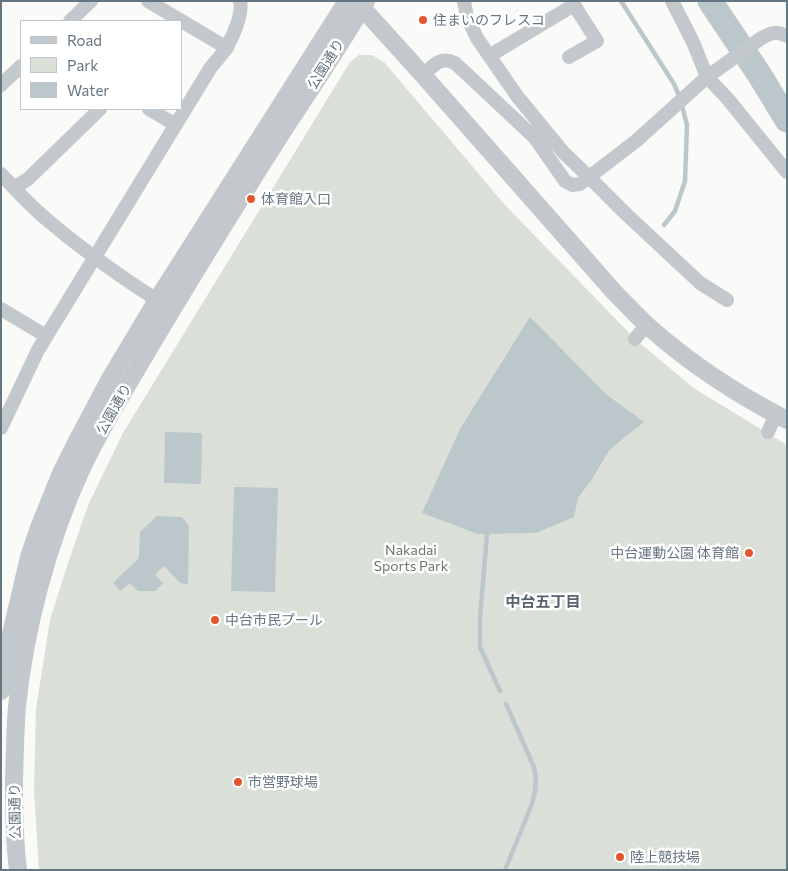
<!DOCTYPE html>
<html>
<head>
<meta charset="utf-8">
<style>
	body { margin:0 }
	#map { position:relative; width:788px; height:871px; overflow:hidden; background:#fafaf8; font-family:Commissioner,sans-serif }
	canvas { display:block }
	.frame { position:absolute; inset:0; border:2px solid #657683; pointer-events:none }
	.legend { position:absolute; left:20px; top:20px; width:162px; height:90px; box-sizing:border-box; background:#fff; border:1px solid #c1c8cd; margin:0; padding:6px 9px; list-style:none; font-size:15px; color:#657683 }
	.legend li { display:flex; align-items:center; gap:10px; height:25px }
	.legend b { width:25px; border:1px solid #c1c8cd }
</style>
</head>
<body>
<div id="map">
<canvas width="788" height="871"></canvas>
<div class="frame"></div>
<ul class="legend">
<li><b style="height:6px;background:#c3c8cc"></b>Road</li>
<li><b style="height:14px;background:#dadfd7"></b>Park</li>
<li><b style="height:14px;background:#bbc7cb"></b>Water</li>
</ul>
</div>
<script>
const g = document.querySelector('canvas').getContext('2d');
g.lineJoin = 'round';
function paint(path, color) {
  g.fillStyle = color;
  g.fill(path, 'evenodd');
}
function strokePath(path, color, width, dash) {
  g.strokeStyle = color;
  g.lineWidth = width;
  g.lineCap = dash ? 'butt' : 'round';
  g.setLineDash(dash || []);
  g.stroke(path);
}
function write(font, color, halo, rows, align = 'center') {
  g.font = font + ' Commissioner,"Noto Sans JP",sans-serif';
  g.lineWidth = 5;
  g.setLineDash([]);
  g.textBaseline = 'middle';
  g.strokeStyle = halo;
  g.fillStyle = color;
  for (const [text, x, y, turn = 0] of rows) {
    g.save();
    g.translate(x, y);
    g.rotate((+turn || 0) * Math.PI / 180);
    g.textAlign = isNaN(turn) ? turn : align;
    if (halo) g.strokeText(text, 0, 0);
    g.fillText(text, 0, 0);
    g.restore();
  }
}
paint(new Path2D(`
	M359 55H372L384 62 505 205 635 339 695 389 787 445V870H39L34 790 36 709 50 620 69 560 89 503 123 433 350 62Z`), '#dadfd7');
paint(new Path2D(`
	M530 317 607 395 644 422 610 449 592 479 578 498 574 517 536 533 478 534 422 513 460 429Z
	M165 432 202 433 201 484 164 483Z
	M234 487 278 488 275 592 231 591Z
	M157 516 182 517 189 526 188 584 180 583 164 566 155 574 163 584 155 591H138L130 583 121 591 113 583 139 558 140 532Z`), '#bbc7cb');
strokePath(new Path2D(`
	M621 1 674 84 680 98 687 125 685 181 675 211 664 225
	M487 534 480 618V647L500 691
	M505 870 532 804 535 791 536 779 534 767 506 704`), '#bbc7cb', 4.5);
strokePath(new Path2D(`
	M710 1 759 74 787 120`), '#bbc7cb', 25);
strokePath(new Path2D(`
	M148 1 227 48
	M464 1 467 17 477 38 517 96 563 152 589 177 625 213 700 283 727 300
	M672 1 693 42 707 77 727 98 787 172
	M70 21 91 1
	M489 56 574 5 597 41 569 57
	M423 75C434 65 440 56 455 63L535 138 565 181 572 185 580 184 636 141 707 77 760 39C771 33 775 30 787 36
	M1 85 21 66
	M149 109 176 125
	M1 174C15 189 29 205 45 218 80 248 118 275 157 300
	M14 188 28 179 100 109
	M1 309 46 336
	M635 339 647 324
	M1 428 38 350 211 67C216 61 222 55 226 48 233 37 243 14 240 1
	M768 432 776 414`), '#c3c8cc', 14);
strokePath(new Path2D(`
	M356 1 423 75 615 293C627 305 638 317 650 328 691 364 738 395 787 420
	M1 691 3 672 10 638 29 557 40 525 61 473 77 441 111 377 157 300 347 1
	M18 870C14 840 14 809 14 778 15 754 15 730 17 706 25 628 48 542 81 470 102 425 129 383 154 340 196 270 239 200 283 131 311 88 340 46 366 1`), '#c3c8cc', 18);
for (const [x, y, r, color] of [
	[423,20,5,"#e4572e"],
	[251,199,5,"#e4572e"],
	[749,553,5,"#e4572e"],
	[215,620,5,"#e4572e"],
	[238,782,5,"#e4572e"],
	[620,857,5,"#e4572e"]
]) {
  const dot = new Path2D();
  dot.arc(x, y, r, 0, 2 * Math.PI);
  g.fillStyle = color;
  g.fill(dot);
  strokePath(dot, '#fff', 2);
}
write('14px', '#657683', '#fff', [
	["住まいのフレスコ",433,20],
	["体育館入口",261,199],
	["中台運動公園 体育館",739,553,"right"],
	["中台市民プール",225,620],
	["市営野球場",248,782],
	["陸上競技場",630,857]
], 'left');
write('14px', '#657683', '#fff', [
	["公園通り",326,64,-58],
	["公園通り",114,409,-60],
	["公園通り",15,811,-91]
]);
write('14px', '#687a64', '#fff', [
	["Nakadai",411,550],
	["Sports Park",411,566]
]);
write('bold 15px', '#57646e', '#fff', [
	["中台五丁目",543,602]
]);
</script>
</body>
</html>
